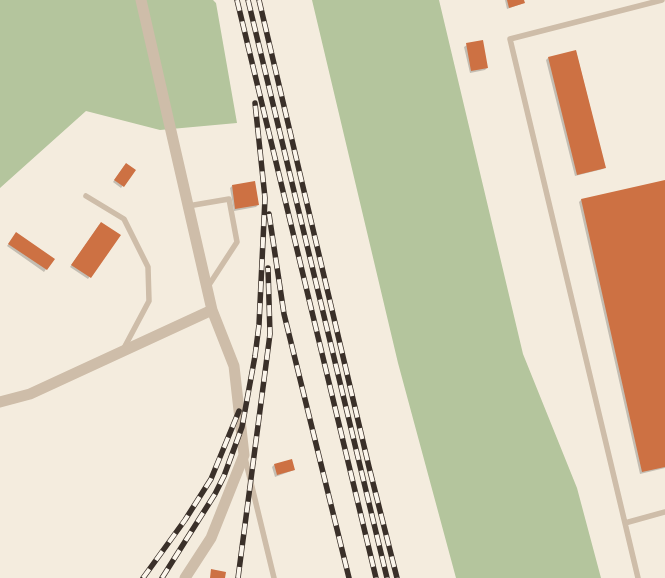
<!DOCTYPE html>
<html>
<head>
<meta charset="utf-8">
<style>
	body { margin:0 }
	canvas { display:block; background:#f4ecde }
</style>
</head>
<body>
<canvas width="665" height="578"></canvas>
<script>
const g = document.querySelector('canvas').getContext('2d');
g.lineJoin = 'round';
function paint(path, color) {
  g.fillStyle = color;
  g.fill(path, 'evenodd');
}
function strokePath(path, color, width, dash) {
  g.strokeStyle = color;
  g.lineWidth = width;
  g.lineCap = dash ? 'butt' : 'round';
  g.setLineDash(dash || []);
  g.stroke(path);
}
paint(new Path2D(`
	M0 0H213L216 3 237 123 160 130 86 111 0 188Z
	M312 0H439L523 354 577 488 601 578H456L398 363Z`), '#b4c59d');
paint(new Path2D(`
	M505 0H523L524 3 507 9Z
	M467 45 487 68 485 70 470 73 464 47Z
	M576 51 605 167 603 169 575 176 546 60 548 58Z
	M124 166 135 170 121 188 113 182Z
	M665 181V468L640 474 579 202 581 200Z
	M232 186 258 205 256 207 234 211 230 188Z
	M99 225 119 236 88 279 70 267Z
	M14 236 53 259 44 272 7 246Z
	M274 465 294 470 275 477 272 467Z`), '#0003');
paint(new Path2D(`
	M507 0H524L525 3 509 8Z
	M483 40 488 68 471 71 466 43Z
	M576 50 606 168 577 175 548 57Z
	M126 163 136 170 124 187 114 180Z
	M665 180V467L642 472 581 199Z
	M255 181 259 205 235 209 232 185Z
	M101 222 121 235 91 278 71 265Z
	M16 232 55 259 47 270 8 244Z
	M292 459 295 470 277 475 274 464Z
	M211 569 226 572 225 578H210Z`), '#cd7143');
strokePath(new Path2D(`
	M86 196 124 219 148 267 149 301 124 348
	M188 206 229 199 237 242 207 288
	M245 458 274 578
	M625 523 665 512
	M638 578 510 39 662 0`), '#cebda9', 5.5);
strokePath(new Path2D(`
	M141 0 212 310 234 366 244 455 211 538 185 578
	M0 402 30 394 212 310`), '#cebda9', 11);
const rail = new Path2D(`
	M237 0 376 578
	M248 0 387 578
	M259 0 369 467 397 578
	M269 214 284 314 349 578
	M143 578 185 520 211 479 239 411
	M162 578 215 494 224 476 242 427 255 356 259 325 265 198 255 103
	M238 578 270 334 268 268`);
strokePath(rail, '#3a3029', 5.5);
strokePath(rail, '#fbf5eb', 4, [11]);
</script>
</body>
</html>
